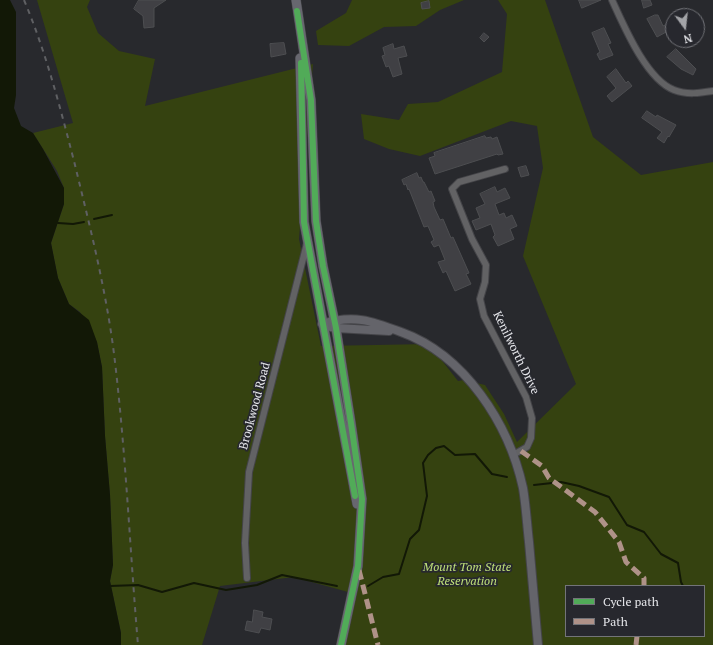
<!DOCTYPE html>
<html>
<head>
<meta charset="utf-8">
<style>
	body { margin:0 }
	#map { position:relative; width:713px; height:645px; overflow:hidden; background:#28292d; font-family:"PT Serif",serif }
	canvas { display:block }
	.legend { position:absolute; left:565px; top:585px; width:140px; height:52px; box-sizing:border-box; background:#27282e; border:1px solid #737479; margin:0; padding:5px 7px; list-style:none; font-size:12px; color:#e5e6ea }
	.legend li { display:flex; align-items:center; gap:8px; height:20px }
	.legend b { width:20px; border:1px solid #737479 }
	.north { position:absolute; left:665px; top:8px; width:40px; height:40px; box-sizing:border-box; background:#27282e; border:1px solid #737479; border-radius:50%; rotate:165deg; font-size:11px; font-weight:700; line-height:16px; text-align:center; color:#e5e6ea }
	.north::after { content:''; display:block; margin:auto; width:14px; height:18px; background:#a3a4a8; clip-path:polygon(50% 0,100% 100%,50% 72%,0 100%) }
</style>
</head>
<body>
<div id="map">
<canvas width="713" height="645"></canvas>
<ul class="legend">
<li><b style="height:5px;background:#51ab58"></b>Cycle path</li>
<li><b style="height:5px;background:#af9288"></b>Path</li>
</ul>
<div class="north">N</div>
</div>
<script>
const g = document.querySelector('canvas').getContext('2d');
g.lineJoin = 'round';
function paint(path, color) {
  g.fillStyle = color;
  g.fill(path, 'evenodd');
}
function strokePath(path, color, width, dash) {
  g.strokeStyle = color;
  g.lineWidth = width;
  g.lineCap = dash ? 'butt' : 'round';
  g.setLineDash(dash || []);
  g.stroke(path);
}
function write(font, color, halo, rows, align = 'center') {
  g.font = font + ' "PT Serif",serif';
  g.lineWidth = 3.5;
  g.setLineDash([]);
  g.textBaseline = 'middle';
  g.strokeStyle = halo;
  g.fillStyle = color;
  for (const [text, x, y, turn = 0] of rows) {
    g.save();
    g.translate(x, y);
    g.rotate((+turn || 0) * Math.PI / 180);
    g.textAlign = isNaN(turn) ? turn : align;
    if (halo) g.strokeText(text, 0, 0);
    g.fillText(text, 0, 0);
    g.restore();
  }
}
paint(new Path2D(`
	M37 0H90L87 7 98 33 119 51 155 59 145 106 313 64 299 239 321 346 429 344 458 381 464 380 485 385 504 414 517 442 576 384 523 256 543 168 537 126 511 121 420 156 389 149 364 139 361 114 399 120 408 104 438 102 502 72 507 14 498 0H545L593 137 641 175 713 162V645H336L348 592 294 577 220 586 202 645H121V633L110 581 113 565 110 495 105 436 102 367 97 342 80 312 69 304 58 278 51 243 64 204V188L57 171 33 133 73 123ZM566 586H704V636H566Z
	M352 0H464L440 10 416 26 384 27 349 46 318 45 316 31 346 13Z`), '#354210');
paint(new Path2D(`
	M0 0H10L16 12V95L14 108 21 126 33 133 43 149 64 188V204L51 243 58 278 69 304 89 320 97 342 102 367 105 436 110 495 113 565 110 581 121 633V645H0Z`), '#121806');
strokePath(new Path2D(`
	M94 219 112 215
	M58 223 73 224 84 222
	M534 485 561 482 579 486 609 497 627 525 644 532 661 554 678 563 681 582 683 586
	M110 586 138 585 162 592 194 583 226 590 257 585 282 575 337 586
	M368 586 383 577 399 574 410 539 419 530 427 496 423 463 428 455 436 448 444 446 455 455 475 454 492 474 507 477`), '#121806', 2);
const building = new Path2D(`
	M139 0H166L154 8V27L144 28 143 16 134 9Z
	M579 0H601L582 8Z
	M642 0H650L652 5 644 8Z
	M429 1 430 8 422 9 421 3Z
	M655 15H658L663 26 665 25 668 31 657 37 647 19Z
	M604 28 611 43 608 44 613 55 600 60 597 54 600 52 592 33Z
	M484 33 489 37 484 42 480 38Z
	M284 43 286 54 271 57 270 44Z
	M393 44 394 49 404 46 407 56 398 58 402 74 393 77 389 66 386 67 382 56 385 55 383 48Z
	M676 49 696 69 693 75 681 69 667 57Z
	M616 69 626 83 628 81 632 86 612 102 607 96 616 88 607 77Z
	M647 111 656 117 657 115 676 125 669 137 668 136 664 143 657 138 662 132 642 118Z
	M485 136 486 138 491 137 492 139 497 137 503 154 498 155 497 154 435 174 429 158 435 156 434 153Z
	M526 166 529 175 521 177 518 168Z
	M417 173 419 178 421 177 423 182H424L429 192 431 191 435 201 433 202 434 207 440 220 443 219 451 238 453 237 469 273 466 274 471 284 455 291 446 271 443 273 438 262 445 260 439 245 434 247 431 242 434 240 428 226 424 227 409 189 408 190 406 184 404 185 402 180Z
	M495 187 497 192 505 188 510 198 495 204 499 215 504 213 506 218 512 215 517 226 510 229 514 239 498 246 493 237 495 235 491 224 476 230 472 221 480 218 476 208 485 204 480 194Z
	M254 610 263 612 262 617 272 619 270 630 261 628 259 633 245 630 247 621 252 622Z`);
paint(building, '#404044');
strokePath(building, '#4d4e51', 1);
const street = new Path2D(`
	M612 0C624 26 646 79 674 90 687 95 700 93 713 91
	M505 169 459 182 452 189 472 239 486 265 485 282 480 299 484 316 526 397 532 418 531 438 527 447 513 455
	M247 578 245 543 249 472 307 243`);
const secondary = new Path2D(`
	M322 324C354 314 372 321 401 332 465 355 509 424 523 488 526 506 527 525 529 542 532 577 535 611 538 645
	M331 327 336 328 389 331`);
const primary = new Path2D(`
	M296 0 311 100 316 221 323 266 336 328 351 423 362 499 358 566 341 645
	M300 58 304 222 357 504`);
strokePath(street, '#444448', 8);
strokePath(secondary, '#444448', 10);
strokePath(primary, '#444448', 10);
strokePath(street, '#626264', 6);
strokePath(secondary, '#64646a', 8);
strokePath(primary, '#67676f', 9);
strokePath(new Path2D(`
	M24 0C46 52 60 107 74 161 90 227 107 293 115 362 126 456 130 551 138 645`), '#5f6063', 2, [5, 5]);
strokePath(new Path2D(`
	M521 451 542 466 549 478 595 512 619 542 626 562 644 578V586
	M359 570 378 645
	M636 645 637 636`), '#af9288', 5, [10, 5]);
strokePath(new Path2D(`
	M297 11 311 100 316 221 323 266 336 328 351 423 362 499 358 566 341 645
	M301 63 304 222 355 496`), '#51ab58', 6);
write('12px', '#e5e6ea', '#27282e', [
	["Kenilworth Drive",516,353,64],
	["Brookwood Road",255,406,-75]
]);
write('italic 12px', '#bfe079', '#27282e', [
	["Mount Tom State",467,568],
	["Reservation",467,582]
]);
</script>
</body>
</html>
